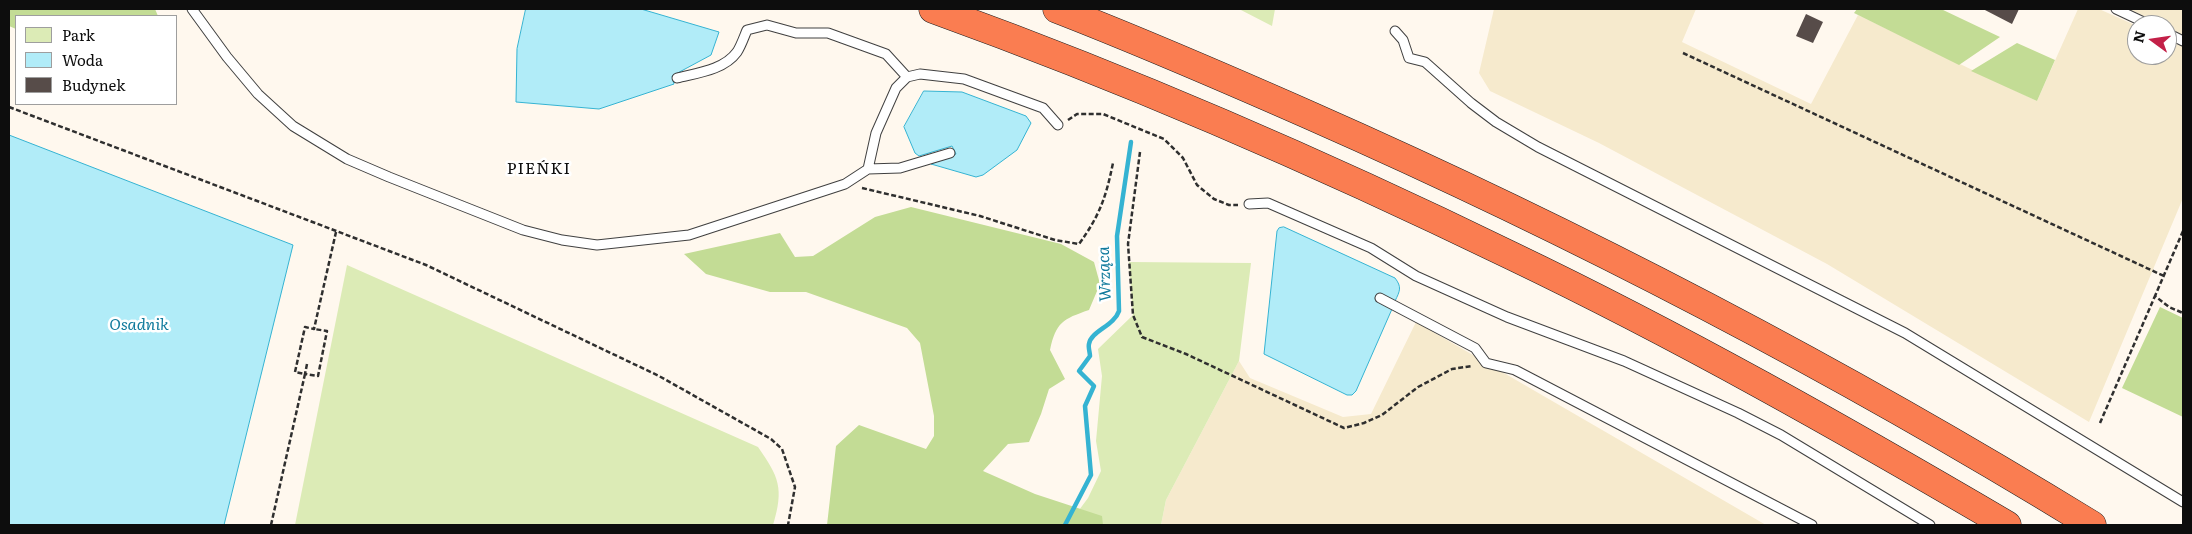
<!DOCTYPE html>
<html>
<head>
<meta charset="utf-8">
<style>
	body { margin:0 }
	#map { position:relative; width:2192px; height:534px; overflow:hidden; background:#fff8ee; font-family:Literata,serif }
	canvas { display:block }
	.frame { position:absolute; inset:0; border:10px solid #0d0d0d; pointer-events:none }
	.legend { position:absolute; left:15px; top:15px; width:162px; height:90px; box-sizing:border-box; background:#fff; border:1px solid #9e9e9e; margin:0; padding:6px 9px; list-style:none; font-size:15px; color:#0d0d0d }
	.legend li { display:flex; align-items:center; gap:10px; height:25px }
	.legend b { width:25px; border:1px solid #9e9e9e }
	.north { position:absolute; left:2127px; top:15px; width:50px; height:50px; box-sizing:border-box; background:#fff; border:1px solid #9e9e9e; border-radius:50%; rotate:284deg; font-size:14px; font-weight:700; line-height:20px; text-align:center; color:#0d0d0d }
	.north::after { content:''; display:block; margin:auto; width:18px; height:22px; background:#c32048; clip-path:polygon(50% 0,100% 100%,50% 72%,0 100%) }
</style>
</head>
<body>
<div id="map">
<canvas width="2192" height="534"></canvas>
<div class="frame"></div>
<ul class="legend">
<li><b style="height:14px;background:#dcebb6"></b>Park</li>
<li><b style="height:14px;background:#b1ecf8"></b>Woda</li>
<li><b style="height:14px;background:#574c49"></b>Budynek</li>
</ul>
<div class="north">N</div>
</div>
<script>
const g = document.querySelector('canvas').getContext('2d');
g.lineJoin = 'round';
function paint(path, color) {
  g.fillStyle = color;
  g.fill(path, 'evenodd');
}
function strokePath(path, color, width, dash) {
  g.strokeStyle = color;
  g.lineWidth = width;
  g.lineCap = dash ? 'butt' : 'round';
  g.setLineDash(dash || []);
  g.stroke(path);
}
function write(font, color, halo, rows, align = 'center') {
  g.font = font + ' Literata,serif';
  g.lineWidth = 5;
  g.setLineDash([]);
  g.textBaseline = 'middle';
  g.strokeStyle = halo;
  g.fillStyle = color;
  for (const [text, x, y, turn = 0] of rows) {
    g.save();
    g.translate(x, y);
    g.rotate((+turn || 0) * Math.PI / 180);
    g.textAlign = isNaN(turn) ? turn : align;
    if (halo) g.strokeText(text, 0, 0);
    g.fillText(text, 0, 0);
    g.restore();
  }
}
paint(new Path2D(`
	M1494 9H1696L1682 42 1811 104 1858 15 2037 101 2078 9H2099L2137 26V55H2167V40L2183 47V198L2089 422 1827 264 1599 143 1490 91 1479 73Z
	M2129 9H2183V35L2167 27V25H2163Z
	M1416 322 1766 525H1161L1166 500 1239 361 1250 378 1343 417 1371 414Z`), '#f6eacd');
paint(new Path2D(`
	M1239 9H1275L1272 26Z
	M1129 262 1251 263 1239 361 1166 500 1161 525H1068L1088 498 1101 471 1096 441 1102 376 1098 349 1133 315Z
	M347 265 758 447C779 477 784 488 773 525H295Z`), '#dcebb6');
paint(new Path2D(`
	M9 9H155L158 16H16V29L9 26Z
	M1857 9H1941L2000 37 1959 65 1854 13Z
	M2017 43 2055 60 2037 101 1971 71Z
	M911 207 1061 244 1094 262 1100 284 1089 310C1063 319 1056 322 1050 350L1065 379 1049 389 1041 414 1029 442 1008 444 983 471 1035 494 1102 516 1103 525H827L836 446 859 425 926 449 934 436V416L920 343 907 328 806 292H770L706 274 684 254 780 233 795 257 813 256 875 217Z
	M2160 307 2183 318V417L2122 388Z`), '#c3dc95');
const water = new Path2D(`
	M526 9H641L719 32 711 55 672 76 674 84 599 109 516 102 517 49Z
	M924 91 962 92 1026 116 1031 123 1017 150 983 175 976 177 931 164 956 154 952 146 919 156 915 153 904 127Z
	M9 135 293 245 224 525H9Z
	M1284 227 1395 278C1402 287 1400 291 1395 301L1380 294 1392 309 1356 391 1352 395H1347L1264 354 1277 231 1279 228Z`);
paint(water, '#b1ecf8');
strokePath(water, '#35b3d2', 1);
strokePath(new Path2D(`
	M1065 525 1091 475 1085 406 1094 386 1079 371 1090 356C1090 353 1088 347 1089 344 1091 331 1114 326 1119 311L1117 236 1131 142`), '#35b3d2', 4.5);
paint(new Path2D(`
	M1983 9H2019L2012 24Z
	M1806 14 1823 22 1813 43 1796 36Z`), '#574c49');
const lane = new Path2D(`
	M192 9 227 57 258 94 293 126 347 159 389 177 523 230 562 240 597 245 689 235 845 184 868 169 900 168 950 153
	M2116 9 2150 25
	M1395 31 1403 40 1409 58 1425 62 1471 103 1496 122 1538 147 1905 333 2183 502
	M2167 33 2183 41
	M677 78C697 73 724 70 737 52 741 46 744 37 747 30L767 25 796 33H828L886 54 907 77
	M868 169 876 133 896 88 907 77 920 74 964 79 1043 108 1058 125
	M1249 204 1268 203 1371 248 1416 276 1507 317 1624 361 1738 413 1781 435 1930 525
	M1380 298 1475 348 1486 363 1515 370 1812 525`);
const highway = new Path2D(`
	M933 9C1130 80 1323 164 1512 256 1681 337 1845 430 2007 525
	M1057 9C1142 42 1225 78 1309 115 1579 234 1841 371 2092 525`);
strokePath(lane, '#404040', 11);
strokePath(highway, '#1e1e1e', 29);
strokePath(new Path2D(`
	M1683 53 2164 276
	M9 107 426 265 659 376 771 439 782 449 795 487 788 525
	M1068 120 1077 114H1103L1164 139 1183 158 1197 185 1214 199 1229 205H1238
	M1140 152 1128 244 1133 315 1142 337 1186 354 1344 428 1364 423 1382 415 1418 387 1452 369 1472 366
	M862 188 980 216 1055 240 1079 244C1100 215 1106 197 1113 163
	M2183 231 2155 296 2169 307 2183 313
	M307 364 305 374 318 376 327 331 314 329
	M2100 423 2155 296
	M271 525 305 374 295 372 305 327 314 329 336 232`), '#2f2f2f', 2.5, [5, 2.5]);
strokePath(lane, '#fff', 9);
strokePath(highway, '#fa7d51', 28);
g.letterSpacing = '1px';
write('16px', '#0d0d0d', '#fff', [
	["PIEŃKI",539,169]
]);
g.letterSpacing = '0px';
write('italic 16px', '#127b9d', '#fff', [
	["Wrząca",1105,274,-92],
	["Osadnik",139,325]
]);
</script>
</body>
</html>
